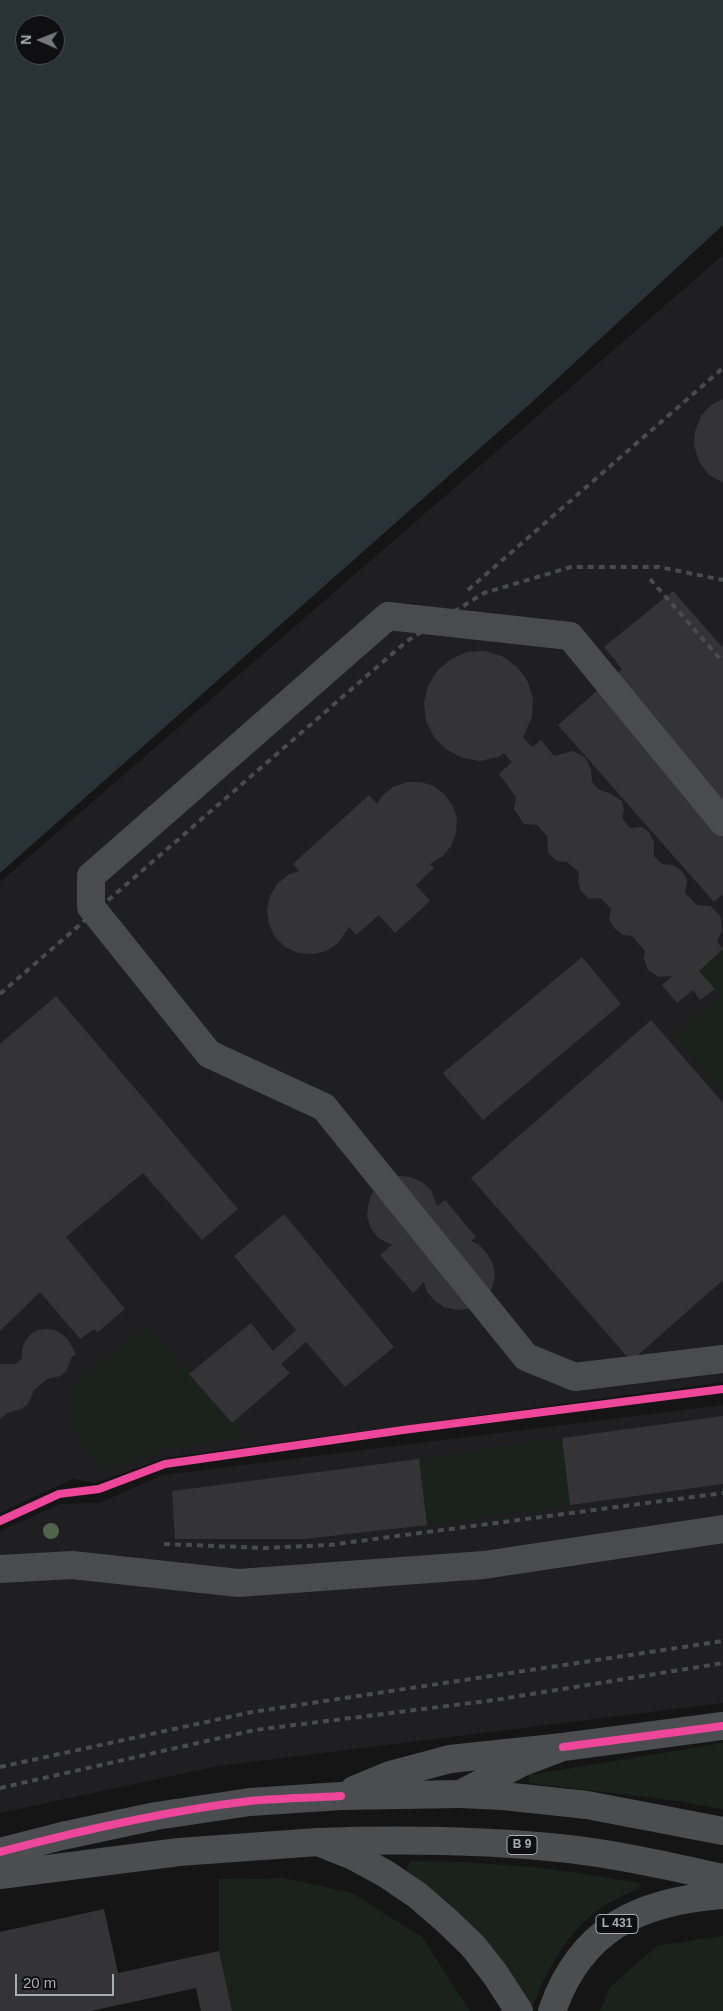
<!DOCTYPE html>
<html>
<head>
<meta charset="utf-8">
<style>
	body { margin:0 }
	#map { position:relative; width:723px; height:2011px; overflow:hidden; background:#151515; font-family:Arial,sans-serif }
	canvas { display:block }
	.north { position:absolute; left:15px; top:15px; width:50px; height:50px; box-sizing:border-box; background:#0f0f11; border:1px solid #4b4e53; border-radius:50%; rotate:271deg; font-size:14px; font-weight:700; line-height:20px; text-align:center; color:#a6adb6 }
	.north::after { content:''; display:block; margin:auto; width:18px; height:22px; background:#73787e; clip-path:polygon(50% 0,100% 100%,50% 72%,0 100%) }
	.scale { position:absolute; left:15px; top:1974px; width:99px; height:22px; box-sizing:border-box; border:2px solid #a6adb6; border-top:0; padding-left:6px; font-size:15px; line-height:18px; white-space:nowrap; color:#a6adb6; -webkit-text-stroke:4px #0f0f11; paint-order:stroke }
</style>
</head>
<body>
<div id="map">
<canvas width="723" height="2011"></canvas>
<div class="north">N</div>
<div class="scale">20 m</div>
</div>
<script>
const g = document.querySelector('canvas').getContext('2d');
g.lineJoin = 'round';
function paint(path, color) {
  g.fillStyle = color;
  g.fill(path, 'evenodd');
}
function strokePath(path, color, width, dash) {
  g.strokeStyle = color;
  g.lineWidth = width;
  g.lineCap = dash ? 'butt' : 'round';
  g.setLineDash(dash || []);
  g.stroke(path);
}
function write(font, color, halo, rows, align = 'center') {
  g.font = font + ' Arial,sans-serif';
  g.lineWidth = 4;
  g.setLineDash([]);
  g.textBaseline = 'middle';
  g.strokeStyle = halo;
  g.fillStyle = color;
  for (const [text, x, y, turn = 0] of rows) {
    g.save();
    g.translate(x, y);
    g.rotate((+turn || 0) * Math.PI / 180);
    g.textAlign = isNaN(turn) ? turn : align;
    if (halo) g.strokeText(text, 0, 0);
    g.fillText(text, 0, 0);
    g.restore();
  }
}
paint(new Path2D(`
	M723 255V1382L165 1458 95 1483 73 1479 0 1513V882Z
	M723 1405V1703L218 1766 0 1813V1531L60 1504 99 1503 163 1475Z`), '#1f1f21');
paint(new Path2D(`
	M723 949V1094L674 1036 721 996 699 971Z
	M147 1326 244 1437 167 1448 103 1472 69 1421 72 1387Z
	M562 1438 570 1505 427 1525 419 1459Z
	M723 1743V1809L678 1801 529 1783V1775Z
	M410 1861 466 1862 544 1868 641 1883 639 1888C627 1894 612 1900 601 1908 566 1933 549 1967 533 2005L523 2007 467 1921 447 1902 406 1870Z
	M284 1878 352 1893 422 1937 470 2011H232L219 1951V1879Z
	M723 1936V2011H600L610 1987 657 1946Z`), '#1b221b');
paint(new Path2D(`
	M0 0H723V225L531 403 0 873ZM25 25H55V55H25Z`), '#283237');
paint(new Path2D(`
	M723 399V483L708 474 699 461 694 446 695 431 701 416 711 405Z
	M673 591 723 648V894L714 902 558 725 622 669 604 647Z
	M485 651 502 656 517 667 528 682 533 699 532 717 523 737 532 747 541 740 554 756 573 751 585 757 591 769 592 782 598 789 611 794 622 801 624 810 622 818 630 828 642 827 649 832 654 842V856L662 864 673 865 682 871 687 880 685 893 697 905 711 906 721 917 722 930 717 942 723 949 699 971 715 989 700 1000 693 990 677 1003 662 985 672 976 659 977 648 970 644 959 645 951 632 936 623 935 614 928 609 919 611 909 601 898 589 899 581 891 578 881 579 872 567 862 557 861 548 853 547 836 537 825 524 824 514 809 516 797 499 774 512 762 504 753 498 757 480 761 463 758 447 750 434 737 426 721 424 703 428 686 437 671 451 659 467 652Z
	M407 782H421L434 786 445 795 453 806 457 819 456 833 451 846 443 856 430 864 434 868 416 885 430 901 395 933 379 915 356 935 349 927 337 944 326 951 313 954 298 953 285 947 275 937 269 924 267 910 270 896 277 884 288 875 299 871 293 864 369 795 377 804 382 796 393 787Z
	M582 957 621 1004 483 1120 443 1073Z
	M56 996 238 1209 202 1240 143 1173 66 1237 125 1309 98 1332 94 1329 80 1339 40 1292 0 1331V1044Z
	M651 1020 723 1103V1280L631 1361 471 1178Z
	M399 1176 411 1177 422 1182 431 1190 437 1206 445 1200 476 1237 471 1241 479 1245 487 1253 493 1264 495 1276 492 1288 487 1298 478 1305 467 1309 456 1310 444 1307 435 1301 427 1292 424 1282 413 1293 380 1255 392 1245 378 1238 371 1228 367 1217 368 1206 371 1195 378 1186 388 1179Z
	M284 1214 394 1347 345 1387 306 1342 281 1364 290 1373 232 1423 189 1374 251 1323 273 1351 296 1330 234 1256Z
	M47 1329 55 1330 62 1334 68 1340 76 1354 72 1357 66 1371 60 1376 47 1379 34 1390 28 1404 21 1409 7 1413 0 1419V1364H16L22 1358V1349L25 1341 31 1334 38 1330Z
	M723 1416V1484L570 1505 562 1438Z
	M419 1459 427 1525 305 1539H175L172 1491Z
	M104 1909 118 1973 219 1951 232 2011H201L196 1988 91 2011H0V1932Z`), '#343436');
strokePath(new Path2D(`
	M723 822 570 636 388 616 91 876V907L209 1054 324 1107 526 1357 575 1377 723 1359
	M0 1569 72 1565 239 1583 484 1565 723 1529`), '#494b4e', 28);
strokePath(new Path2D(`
	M354 1790 390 1775 450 1759 563 1747 723 1726
	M0 1852 62 1836 156 1816 250 1802 341 1796 460 1794 521 1763 563 1747
	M0 1875 179 1852 318 1842 353 1856 386 1874 417 1895 446 1920 473 1946 495 1974 519 2011`), '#4b4d50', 28);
strokePath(new Path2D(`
	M460 1794 503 1796 587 1805 723 1831
	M318 1842C402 1839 486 1840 569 1849 621 1855 672 1867 723 1878
	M552 2011C581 1928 640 1901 723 1895`), '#4c4d4f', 28);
strokePath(new Path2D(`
	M650 579 723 662
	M468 590 723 368
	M0 994 407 641 484 593 571 567H659L723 580
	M164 1544 265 1548 329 1545 723 1493
	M0 1767 252 1712 723 1641
	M0 1788 255 1730 495 1700 723 1663`), '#494b4d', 4, [6, 5]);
strokePath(new Path2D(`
	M0 1521 59 1494 99 1489 165 1464 403 1430 723 1389
	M563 1747 723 1726
	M0 1852C82 1830 165 1811 250 1801 280 1798 310 1798 341 1796`), '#ed469a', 8);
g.fillStyle = '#4f634e';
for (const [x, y] of [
	[51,1531]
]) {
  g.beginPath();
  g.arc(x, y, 8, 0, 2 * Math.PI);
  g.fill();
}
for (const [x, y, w] of [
	[522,1845,30],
	[617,1924,42]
]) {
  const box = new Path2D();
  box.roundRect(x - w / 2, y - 9.5, w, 19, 4);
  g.fillStyle = '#0f0f11';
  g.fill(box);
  strokePath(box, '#a6adb6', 1);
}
write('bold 12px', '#a6adb6', null, [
	["B 9",522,1845],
	["L 431",617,1924]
]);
</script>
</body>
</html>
